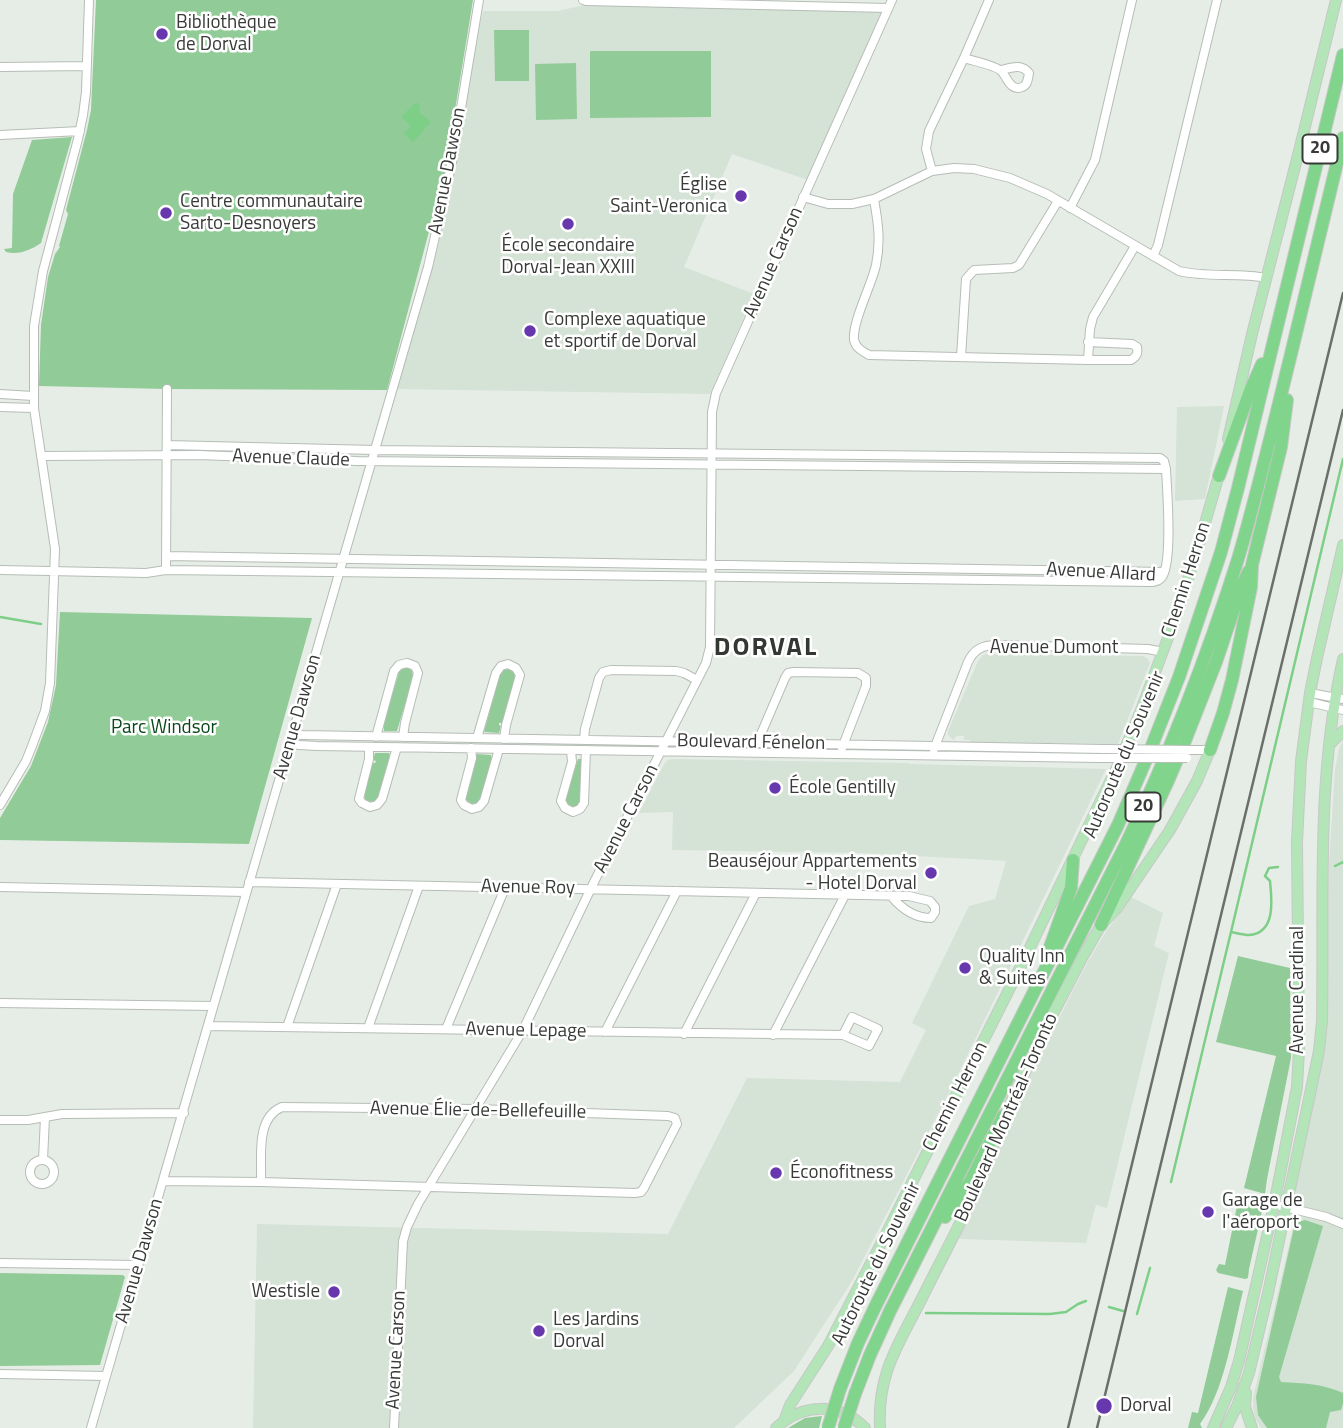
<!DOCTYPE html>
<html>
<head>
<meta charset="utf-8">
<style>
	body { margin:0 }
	canvas { display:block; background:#e6ede6 }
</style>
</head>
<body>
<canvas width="1343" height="1428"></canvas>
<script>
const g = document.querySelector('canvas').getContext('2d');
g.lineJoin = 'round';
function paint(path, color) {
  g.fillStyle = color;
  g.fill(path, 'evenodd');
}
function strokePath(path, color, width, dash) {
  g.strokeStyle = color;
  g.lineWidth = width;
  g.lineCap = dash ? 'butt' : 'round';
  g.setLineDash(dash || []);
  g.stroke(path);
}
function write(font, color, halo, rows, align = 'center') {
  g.font = font + ' "Titillium Web",sans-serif';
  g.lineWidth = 5;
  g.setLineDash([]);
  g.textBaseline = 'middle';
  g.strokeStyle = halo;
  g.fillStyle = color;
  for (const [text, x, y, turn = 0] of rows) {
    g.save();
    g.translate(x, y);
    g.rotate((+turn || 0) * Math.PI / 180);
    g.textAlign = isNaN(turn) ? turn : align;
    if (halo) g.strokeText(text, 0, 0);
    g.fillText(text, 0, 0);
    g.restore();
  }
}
paint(new Path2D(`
	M589 4 884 10 808 180 732 154 684 267 754 294 710 394 396 389 483 11H558Z
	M1224 406 1205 499 1175 501 1177 407Z
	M987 654 1143 656 1148 659 1150 663 1118 744 970 742V740H964V736H958L955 737V740L952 739 948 735V731L978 661 983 655Z
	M1343 740V1428H1261L1255 1418 1253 1407V1398L1294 1224 1296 1185 1320 1063 1328 879 1335 769 1339 749Z
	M672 759 908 763 910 764 1106 769 953 1085 852 1281 794 1371 734 1428H253L257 1224 668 1234 747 1078 900 1082 926 1030 912 1023 969 906 995 899 1006 861 861 853 672 850 673 812 639 813 664 764 668 760Z
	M1131 897 1163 913 1154 946 1169 953 1107 1208 1096 1205 1086 1243 961 1239 959 1238 976 1204 1025 1085 1086 965 1105 933Z`), '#d5e2d6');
paint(new Path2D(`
	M96 0H473L445 171 387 390 167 389 39 386 41 325 48 277 55 254 60 247 59 246 68 214 66 210 87 130 91 110Z
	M529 30V81H495L494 30Z
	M590 51H711V117L590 118Z
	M576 63 577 119 536 120 535 64Z
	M72 137 41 243C31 250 19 255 6 252L4 249 12 248 13 194 32 140Z
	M60 612 312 618 249 844 0 840V818L31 766 48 722 56 685Z
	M405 667 409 668 412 671 413 677 397 731H384V723L399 672Z
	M508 669 514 672 515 677 502 723H499V725L501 726 499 733 484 732 500 674 504 670Z
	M375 753H389L390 757 379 797 377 800 370 802 365 800 364 793 372 763H375L376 761 373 760Z
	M477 754 491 755 492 759 481 799 479 802 472 804 466 800V795Z
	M578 759H581L580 802C576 809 567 808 565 800Z
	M1238 956 1290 968 1291 1058 1267 1179 1265 1194 1244 1188 1276 1056 1216 1042Z
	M1238 1201 1263 1207 1249 1269 1248 1278 1245 1279 1218 1273 1216 1270 1219 1264 1225 1265Z
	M1305 1220 1323 1226 1279 1377 1281 1382C1302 1383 1324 1384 1343 1393V1404L1341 1410 1330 1412 1326 1428H1267L1258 1415 1256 1397 1295 1223Z
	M0 1273 123 1275 125 1277 100 1365 0 1366Z
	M1228 1287 1243 1291C1233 1331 1225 1390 1200 1424L1202 1428H1188L1192 1412 1198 1413Z
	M822 1416 819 1428H788L805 1418Z`), '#91cb97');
paint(new Path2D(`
	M415 103H418L420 107 419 112 431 122 413 142 404 134 411 126 401 117Z`), '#7dcf88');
strokePath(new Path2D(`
	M0 617 41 624
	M1335 866 1343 862
	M1231 932 1343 459
	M1171 1182 1231 932C1237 933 1243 935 1249 935 1276 933 1272 900 1270 881L1265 876 1269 868 1278 867
	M1109 1307 1123 1311
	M926 1313 1050 1314 1066 1312 1078 1304 1086 1301
	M1137 1314 1150 1268`), '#7dcf88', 2.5);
const minor = new Path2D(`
	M583 0 586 1 888 8
	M964 58C973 61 995 65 1001 71 1007 76 1010 92 1022 87 1028 85 1028 78 1029 73 1021 63 1011 68 1001 70
	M0 67 87 66
	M0 135 80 131
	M932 171 926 149 929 131 964 58 989 0
	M803 197 828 204H852L874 199 932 171 954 168 974 169 1010 178 1047 194 1179 271C1208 278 1238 272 1267 278
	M874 199C878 223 881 240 876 265 872 284 852 322 854 340 856 348 862 351 869 355L1088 360 1090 329 1093 317 1135 246
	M1070 208 1095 160 1132 0
	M1153 256 1158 245 1217 0
	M1088 342 1132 344 1137 347C1138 354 1137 356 1131 360H1088
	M961 357 966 279 974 270 1013 268 1019 265 1058 201
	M0 394 33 396
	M0 407 34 408
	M41 456 199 455 357 461 1166 469
	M166 556 1164 572
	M0 570 146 573 166 570 1152 582C1157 581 1159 581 1162 577 1173 561 1167 490 1166 469L1164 461 1160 458 375 450 167 445
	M166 570 167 389
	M1310 693 1343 699
	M1309 702 1343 710
	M293 733 302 735 1104 749
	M376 737 394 671 399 665 407 663 415 666 418 673 405 723 403 737
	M477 738 496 673 501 666 508 664 516 668 520 675 506 725 504 739
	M584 740 585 729 599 678 603 672 611 670 676 671 684 673 697 680
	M290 743 299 745 317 746 1099 758
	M760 743 761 734 785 678 788 673 794 672 858 673 866 678V686L842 748
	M369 747V759L359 799 362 803 370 807 377 805 382 799 397 747
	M471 748 472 758 461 800 464 805 472 809 479 807 484 801 499 749
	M934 749 968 662C974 649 983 645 997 645L1148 649 1163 652
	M571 750 572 762 561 801 565 808 573 812 580 809 584 803 586 750
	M1191 750H1210
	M0 805 26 761 32 746 45 711 50 683 55 549 34 408V326L43 271 78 139 83 115 86 92 89 0
	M249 882 909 896 930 901 935 907V912L931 918C915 918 901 908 891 896
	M0 887 246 892
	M0 1003 213 1006
	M208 1026 843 1035 869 1046 878 1029 852 1017 843 1035
	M287 1027 337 884
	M368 1028 419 886
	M446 1029 505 888
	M605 1032 677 891
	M684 1034 756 893
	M773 1035 845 895
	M0 1120H28L62 1114 184 1113
	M43 1160 45 1117
	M30 1172a12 12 0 1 1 24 0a12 12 0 1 1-24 0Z
	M163 1181 261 1182 635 1193 641 1192 644 1188 677 1124 675 1118 668 1116 476 1109 282 1107C255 1118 262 1158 261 1182
	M1281 1206 1326 1217 1343 1224
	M0 1263 138 1265
	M0 1374 106 1376
	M91 1428 428 267 452 162 479 0
	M394 1428 403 1241 407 1227 418 1204 523 1030 595 880 706 663 710 647 712 412 716 393 892 0`);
const major = new Path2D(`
	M1228 439 1252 334 1300 147 1336 0
	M1330 744 1343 731
	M1001 1122 1053 1014 1082 958 1101 925 1117 908 1170 830 1197 781 1210 750
	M1246 1393 1245 1407 1252 1428
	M784 1421 790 1405 828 1346 886 1234 1022 964 1118 765 1141 710 1178 611 1198 547 1221 468
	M776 1428C802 1403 839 1402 865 1428
	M880 1428C877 1373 899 1344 922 1298 947 1248 974 1200 993 1147
	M1213 1428 1231 1387 1239 1361 1274 1205 1297 1087 1299 1050 1297 842 1301 761 1310 693 1317 658 1343 545
	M1226 1428 1237 1406 1249 1373 1268 1293 1319 1051 1322 1021C1324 901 1316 778 1343 659`);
const highway = new Path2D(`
	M1219 476 1250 391 1262 364
	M1210 750 1223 713 1232 680 1251 587 1252 565 1281 447 1287 400
	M1101 925 1168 781 1185 741 1216 662 1242 585 1249 571
	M1050 947 1071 888 1073 860
	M945 1217 971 1180 1003 1116
	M840 1389 858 1343 875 1307 1118 825 1149 753 1179 677 1221 552 1238 488 1343 55
	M855 1394 870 1355 890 1311 1126 844C1170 752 1207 657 1238 559 1258 491 1274 423 1291 354 1308 282 1326 210 1343 138`);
strokePath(minor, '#b6bdb6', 10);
strokePath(major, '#c7c8c7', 12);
strokePath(highway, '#c7c8c7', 14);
strokePath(minor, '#fff', 8);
strokePath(major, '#b3e5b9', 10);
strokePath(highway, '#80d48b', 12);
strokePath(new Path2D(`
	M1068 1428 1343 293
	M1097 1428 1343 410`), '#6b6f6b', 2.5);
const minorBridge = new Path2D(`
	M1104 749 1191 750
	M1099 758H1187`);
const highwayBridge = new Path2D(`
	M828 1428 840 1389
	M844 1428 855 1394`);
strokePath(minorBridge, '#b6bdb6', 10, []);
strokePath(highwayBridge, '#c7c8c7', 14, []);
strokePath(minorBridge, '#fff', 8);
strokePath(highwayBridge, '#80d48b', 12);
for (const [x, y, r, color] of [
	[162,34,7,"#6737ae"],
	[741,196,7,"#6737ae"],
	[166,213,7,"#6737ae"],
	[568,224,7,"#6737ae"],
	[530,331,7,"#6737ae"],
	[775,788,7,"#6737ae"],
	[931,873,7,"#6737ae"],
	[965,968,7,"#6737ae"],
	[776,1173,7,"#6737ae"],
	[1208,1212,7,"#6737ae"],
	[334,1292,7,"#6737ae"],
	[539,1331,7,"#6737ae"],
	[1104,1406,9,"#6737ae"]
]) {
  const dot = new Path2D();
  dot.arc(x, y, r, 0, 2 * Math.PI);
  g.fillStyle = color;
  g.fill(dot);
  strokePath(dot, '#fff', 2.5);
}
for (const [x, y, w] of [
	[1320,149,35],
	[1143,807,35]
]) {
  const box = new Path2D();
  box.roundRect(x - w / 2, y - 14.5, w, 29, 5);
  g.fillStyle = '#fff';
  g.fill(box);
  strokePath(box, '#373a37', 2);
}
write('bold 18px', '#373a37', null, [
	["20",1320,149],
	["20",1143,807]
]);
write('19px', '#373a37', '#fff', [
	["Bibliothèque",176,23],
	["de Dorval",176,45],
	["Église",727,185,"right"],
	["Saint-Veronica",727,207,"right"],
	["Centre communautaire",180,202],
	["Sarto-Desnoyers",180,224],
	["École secondaire",568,246,"center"],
	["Dorval-Jean XXIII",568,268,"center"],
	["Complexe aquatique",544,320],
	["et sportif de Dorval",544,342],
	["École Gentilly",789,788],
	["Beauséjour Appartements",917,862,"right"],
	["- Hotel Dorval",917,884,"right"],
	["Quality Inn",979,957],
	["& Suites",979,979],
	["Éconofitness",790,1173],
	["Garage de",1222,1201],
	["l'aéroport",1222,1223],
	["Westisle",320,1292,"right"],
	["Les Jardins",553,1320],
	["Dorval",553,1342],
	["Dorval",1120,1406]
], 'left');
write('19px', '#373a37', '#fff', [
	["Avenue Dawson",448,171,-79],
	["Avenue Carson",774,263,-66],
	["Avenue Claude",291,459,2],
	["Avenue Allard",1101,573,3],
	["Chemin Herron",1187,580,-72],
	["Avenue Dumont",1054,648],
	["Avenue Dawson",298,717,-74],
	["Boulevard Fénelon",751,743,1],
	["Autoroute du Souvenir",1125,755,-67],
	["Avenue Carson",627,819,-63],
	["Avenue Roy",528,888,1],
	["Avenue Cardinal",1298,990,-90],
	["Avenue Lepage",526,1031,1],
	["Chemin Herron",956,1097,-63],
	["Avenue Élie-de-Bellefeuille",478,1111,1],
	["Boulevard Montréal-Toronto",1007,1118,-66],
	["Avenue Dawson",140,1261,-74],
	["Autoroute du Souvenir",877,1264,-64],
	["Avenue Carson",397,1350,-87]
]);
write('19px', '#0a471a', '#fff', [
	["Parc Windsor",164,728]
]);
g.letterSpacing = '2px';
write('bold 26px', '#333833', '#fff', [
	["DORVAL",766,649]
]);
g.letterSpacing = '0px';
</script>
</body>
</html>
